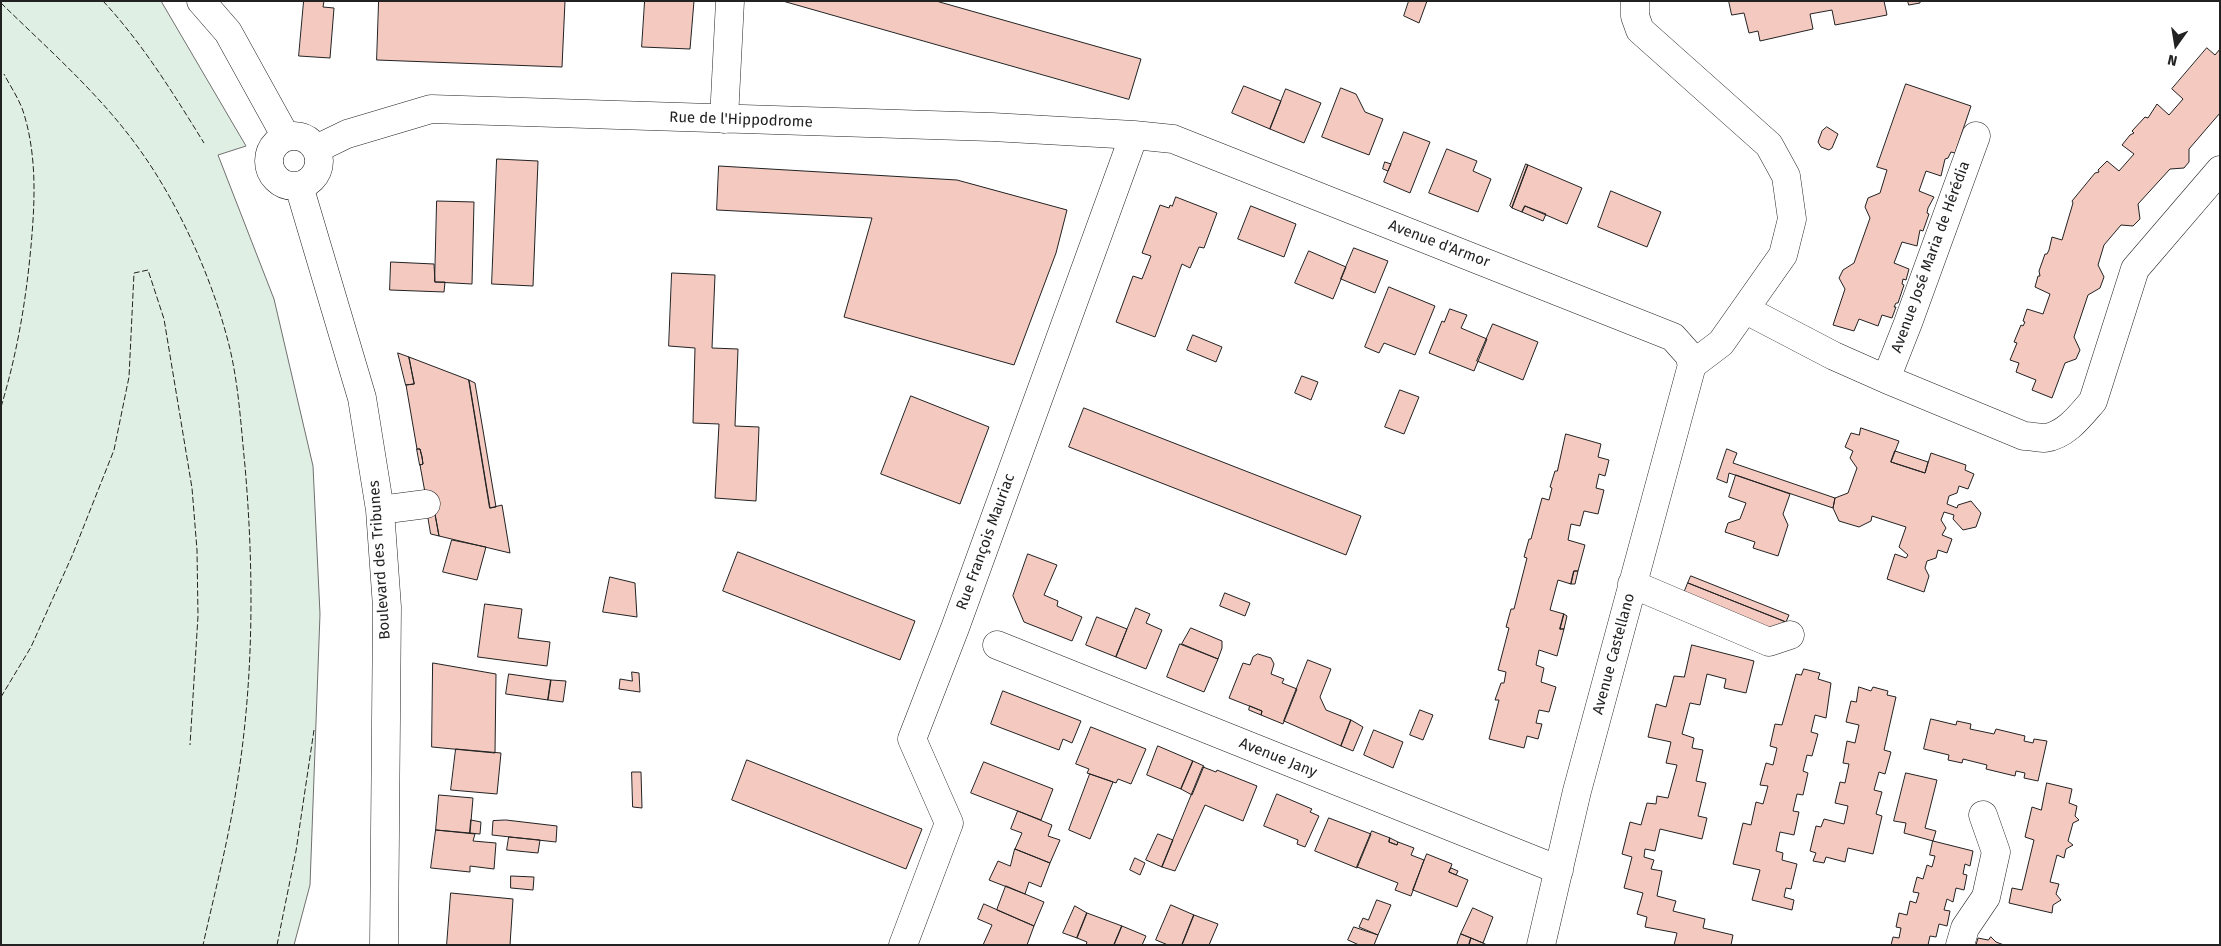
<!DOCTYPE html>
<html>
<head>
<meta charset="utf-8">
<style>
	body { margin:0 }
	#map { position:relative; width:2221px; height:946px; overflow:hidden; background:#fff; font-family:"Fira Sans",sans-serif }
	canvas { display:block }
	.frame { position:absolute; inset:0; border:2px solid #222; pointer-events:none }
	.north { position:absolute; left:2151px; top:20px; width:50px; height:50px; -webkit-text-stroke:4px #fff; paint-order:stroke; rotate:193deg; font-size:14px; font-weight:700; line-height:20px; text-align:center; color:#222 }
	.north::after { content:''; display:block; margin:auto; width:18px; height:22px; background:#222; clip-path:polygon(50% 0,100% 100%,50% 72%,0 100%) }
</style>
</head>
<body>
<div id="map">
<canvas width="2221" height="946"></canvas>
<div class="frame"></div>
<div class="north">N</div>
</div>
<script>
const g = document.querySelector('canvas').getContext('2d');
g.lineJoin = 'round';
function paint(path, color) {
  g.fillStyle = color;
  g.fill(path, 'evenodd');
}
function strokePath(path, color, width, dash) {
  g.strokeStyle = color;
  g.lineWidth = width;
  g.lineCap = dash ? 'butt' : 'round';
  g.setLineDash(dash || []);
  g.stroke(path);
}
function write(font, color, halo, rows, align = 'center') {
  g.font = font + ' "Fira Sans",sans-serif';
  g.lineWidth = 4;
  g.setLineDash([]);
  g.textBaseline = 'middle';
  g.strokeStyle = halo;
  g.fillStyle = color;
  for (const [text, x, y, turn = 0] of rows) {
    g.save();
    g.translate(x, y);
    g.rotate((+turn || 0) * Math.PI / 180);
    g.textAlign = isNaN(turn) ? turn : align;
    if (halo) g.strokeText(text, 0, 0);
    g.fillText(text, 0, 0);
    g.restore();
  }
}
const green = new Path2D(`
	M1 1H161L246 146 218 155 274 299 313 466 320 614 310 885 294 945H1Z`);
paint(green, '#e0efe3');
strokePath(green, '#6f6f6f', 1);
const building = new Path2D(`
	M304 1H324L323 7 334 8 330 58 299 56Z
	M379 1H565L562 67 377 60Z
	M645 1H694L690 49 642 47Z
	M783 1H936L1141 59 1129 99Z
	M1409 1H1427L1419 23 1404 16Z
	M1729 1H1884L1887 15 1835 25 1832 10 1810 14 1813 29 1760 41 1758 31 1749 33 1744 13 1732 15Z
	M1908 1H1920V3L1909 5Z
	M2207 48 2215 55 2220 49V113L2189 149V162L2184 168 2170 169 2138 204 2140 219 2133 226 2121 225 2104 245 2098 265 2104 277 2100 288 2088 295 2074 337 2080 350 2076 359 2065 363 2052 398 2032 390 2036 380 2016 372 2019 363 2010 360 2017 343 2014 342 2021 325 2023 326 2025 322 2023 321 2027 309 2043 314 2050 294 2035 287 2038 276H2040L2039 271 2045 254H2047L2049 250 2052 237 2062 240 2073 203 2072 201 2095 173 2099 172 2098 170 2107 161 2119 171 2134 154 2122 145 2130 135 2134 133 2132 131 2145 117 2148 118 2157 104 2169 115 2183 99 2172 89Z
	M1906 84 1971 106 1955 153 1951 152 1948 158 1945 159 1941 176 1926 171 1919 191 1934 197 1928 208 1927 213 1929 214 1923 231 1920 230 1919 235 1917 246 1902 242 1894 263 1909 269 1906 280 1903 279 1902 284 1904 285 1898 303H1896L1894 307H1896L1892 318 1882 315 1878 326 1859 319 1854 331 1833 325 1845 289 1839 278 1843 270 1854 263 1870 218 1865 207 1868 198 1880 193 1887 170 1877 167Z
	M1244 86 1281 101 1270 129 1232 113Z
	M1341 88 1356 94 1365 112 1383 119 1369 155 1322 137Z
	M1286 89 1321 103 1304 143 1270 129Z
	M1827 127 1838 134 1832 148 1829 150 1821 147 1818 142 1822 131Z
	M1404 132 1430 142 1410 193 1384 182Z
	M1447 149 1477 161 1473 171 1491 179 1478 212 1429 193Z
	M497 159 538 161 533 286 492 284Z
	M1385 162 1391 164 1388 171 1383 169Z
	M1526 164 1528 165 1512 208 1510 206Z
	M1528 165 1582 188 1567 224 1525 206 1522 212 1512 208Z
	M719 166 957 180 1067 210 1056 253 1014 365 844 317 872 218 717 210Z
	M1611 191 1661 212 1647 247 1598 227Z
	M1176 197 1217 213 1204 248 1199 247 1190 268 1182 264 1155 337 1116 322 1133 276 1142 279 1151 256 1142 253 1160 205 1169 208 1170 205 1172 206Z
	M437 201 474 202 472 284 435 282Z
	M1251 206 1296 224 1284 257 1238 239Z
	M1525 206 1546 214 1543 221 1522 212Z
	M1354 248 1388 261 1375 293 1341 279Z
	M1309 251 1346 267 1333 299 1295 283Z
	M391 262 434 264 435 282H445L444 292 390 290Z
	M672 273 715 275 712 348 738 349 735 426 759 427 756 501 715 498 719 424 693 423 695 348 669 346Z
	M1389 287 1435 306 1415 355 1384 343 1379 353 1365 347Z
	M1450 309 1467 315 1461 328 1487 339 1474 371 1429 353 1442 321 1444 322Z
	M1493 324 1538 342 1523 380 1477 361Z
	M1193 335 1222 347 1216 362 1187 350Z
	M398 353 409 357 414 384 406 385Z
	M409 357 469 380 490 508 502 505 510 553 439 536 432 497 426 498 420 465 423 464 422 457 420 449H417L406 385 414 384Z
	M1302 376 1318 382 1311 400 1295 393Z
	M469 380 475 383 496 507 490 508Z
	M1400 390 1419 397 1404 434 1385 427Z
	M911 396 989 427 960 504 881 474Z
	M1084 408 1361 516 1346 555 1069 447Z
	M1861 428 1899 441 1891 462 1925 473 1931 453 1966 465 1965 470 1974 474 1968 489 1959 486 1957 493 1949 496 1947 504 1957 508 1958 505 1971 501 1981 513 1976 527 1963 530 1953 519 1954 515 1944 512 1941 520 1946 528 1942 535 1952 539 1947 553 1938 550 1936 558 1927 561 1925 568 1929 576 1924 592 1887 579 1895 554 1906 558 1908 555 1899 547 1906 527 1872 516 1871 521 1859 527 1839 521 1833 508 1835 498 1848 493 1857 468 1850 458 1853 451 1845 447 1851 433 1859 435Z
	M1566 434 1601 444 1598 457 1609 460 1605 476 1599 474 1596 488 1604 490 1598 514 1584 511 1580 526 1571 524 1568 540 1585 545 1578 571H1574L1571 584 1558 580 1550 610 1564 614 1560 629H1564L1557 656 1539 650 1536 665 1544 668 1541 682 1556 687 1549 712 1539 710 1536 723 1542 724 1538 739 1527 736 1524 748 1489 739 1499 700H1495L1501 683H1504L1506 672 1498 670 1509 628 1506 627 1511 609H1514L1527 558 1524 557 1529 539H1531L1542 498 1549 500 1552 488 1550 487 1555 471H1557Z
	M417 449H420L422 457 423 464 420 465Z
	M1727 449 1737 453 1733 463 1835 498 1833 508 1729 473 1727 483 1717 479Z
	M1895 451 1928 462 1925 473 1891 462Z
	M1736 475 1790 494 1783 514 1788 525 1778 556 1753 548 1755 542 1725 532 1728 523 1740 519 1746 503 1729 497Z
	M426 504H433L439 536 431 534Z
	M452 540 486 547 477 580 443 572Z
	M738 552 915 621 900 660 723 591Z
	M1028 554 1057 565 1044 595 1058 601 1057 606 1082 617 1072 641 1024 622 1013 596Z
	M1574 571H1578L1575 584H1571Z
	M1691 576 1789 615 1786 622 1688 583Z
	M610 577 635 583 637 617 603 612Z
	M1688 583 1786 622 1779 638 1682 598Z
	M1225 593 1250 603 1245 616 1220 606Z
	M485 604 522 609 518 638 550 642 547 666 478 657Z
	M1136 608 1150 614 1146 623 1162 630 1146 669 1116 657Z
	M1564 614 1567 616 1564 629H1560Z
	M1097 617 1127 629 1116 657 1086 645Z
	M1191 628 1222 641V648L1218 659 1182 644Z
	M1180 644 1218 659 1204 692 1167 677Z
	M1692 645 1754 661 1746 693 1724 688 1726 679 1707 674 1700 705 1690 703 1682 734 1694 738 1692 748 1703 750 1696 781 1706 783 1698 816 1707 818 1702 839 1660 829 1655 851 1645 849 1644 857 1654 860 1651 869 1662 871 1657 896 1676 901 1673 911 1705 919 1703 928 1733 935 1731 945H1674L1677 933 1645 927 1647 917 1637 914 1643 893 1624 888 1632 857 1622 854 1630 822 1641 825 1647 803 1656 804 1657 796 1668 798 1677 765 1666 763 1671 742 1648 737 1656 704 1666 707 1674 676 1684 677Z
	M1258 654 1271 658 1274 664 1271 674 1284 679 1282 683 1297 689 1283 724 1261 715 1262 711 1229 698 1243 663 1250 665 1253 657Z
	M1308 660 1331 669 1320 697 1326 710 1351 720 1341 746 1284 721Z
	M433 663 496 674 495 753 432 747Z
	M1804 669 1820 673 1818 679 1831 683 1826 718 1815 715 1811 732 1818 734 1812 756 1807 755 1803 771 1808 773 1803 795 1797 794 1793 811 1799 812 1794 835 1780 832 1776 851 1783 853 1782 860 1797 864 1791 889 1786 888 1784 897 1794 900 1792 910 1752 900 1760 870 1733 864 1743 823 1751 825 1756 802 1763 804 1768 786 1760 785 1766 763 1773 765 1777 748 1770 746 1775 724 1782 725 1796 674 1801 675Z
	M632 672 639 673 640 692 619 689 620 679 632 681Z
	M509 674 551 680 548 700 506 694Z
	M551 680 566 681 563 702 548 700Z
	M1859 687 1871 691 1873 687 1888 691 1887 695 1896 697 1884 750 1891 752 1885 774 1879 772 1874 790 1882 792 1876 814 1882 816 1873 854 1848 848 1845 862 1826 857 1824 863 1813 861 1816 853 1810 851 1816 826 1821 827 1824 819 1844 824 1848 806 1835 803 1840 782 1845 783 1849 764 1843 763 1847 741 1855 743 1859 725 1846 722 1851 701 1856 702Z
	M1003 691 1081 721 1072 743 1063 739 1059 750 991 724Z
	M1250 706 1262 711 1261 715 1249 710Z
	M1420 710 1433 715 1423 740 1410 735Z
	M1931 719 1956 725 1957 721 1971 724 1970 729 1994 734 1996 729 2025 736 2024 741 2033 743 2034 739 2047 741 2038 781 2024 778 2025 773 2016 771 2015 776 1986 769 1987 765 1963 759 1962 763 1948 760 1949 755 1924 749Z
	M1351 720 1363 727 1353 751 1341 746Z
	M1091 727 1146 749 1131 784 1118 779 1116 783 1087 773 1089 769 1076 764Z
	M1374 730 1403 742 1393 768 1364 755Z
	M1158 746 1193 761 1181 789 1147 775Z
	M456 749 501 753 497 794 451 790Z
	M747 760 922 829 906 869 732 800Z
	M1193 761 1204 766 1192 795 1181 789Z
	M984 762 1053 789 1041 820 971 793Z
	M1203 767 1216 772 1217 770 1257 786 1243 821 1205 805 1175 871 1162 867Z
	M632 772H641L642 808 633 807Z
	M1906 773 1937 780 1925 828 1936 831 1933 841 1904 833 1906 823 1894 821Z
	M1090 774 1113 782 1090 839 1069 830Z
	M2047 783 2072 789 2069 803 2077 806 2075 816 2079 820 2073 823 2068 841 2073 845 2066 849 2064 858 2057 855 2050 882 2059 884 2056 894 2061 900 2053 905 2052 913 2009 903 2012 888 2022 890 2034 840 2025 837 2032 807 2041 810Z
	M1277 794 1312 809 1310 812 1319 816 1305 847 1297 844 1298 840 1264 826Z
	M439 795 473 798 470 833 436 830Z
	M1018 811 1052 825 1048 836 1060 840 1050 863 1015 849 1022 833 1011 829Z
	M1329 818 1371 834 1357 868 1315 851Z
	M471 820 481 822 480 834 470 833Z
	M506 820 557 826 556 842 492 835 493 821Z
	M436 830 475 834 473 841 496 843 494 869 470 866V872L431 868Z
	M1372 831 1390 838 1389 842 1397 845 1398 842 1414 848 1411 855 1424 860 1411 896 1395 890 1398 883 1357 867Z
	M1158 834 1173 840 1162 867 1146 860Z
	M509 837 540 840 538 853 507 850Z
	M1390 838 1398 842 1397 845 1389 842Z
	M1933 841 1973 851 1970 866 1965 864 1963 874 1967 875 1964 890 1956 888 1953 902 1947 899 1944 910 1950 911 1947 926 1939 924 1936 937 1930 936 1928 945H1891L1893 937 1899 938 1901 928 1896 927 1899 913 1907 915 1910 901 1916 903 1919 893 1913 892 1917 877 1923 879 1927 865 1932 867 1935 856 1930 855Z
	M1015 849 1050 863 1041 887 1029 882 1025 894 989 880 998 861 1010 866Z
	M1427 854 1452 864 1449 872 1468 880 1457 907 1413 890Z
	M1135 858 1145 863 1140 875 1130 870Z
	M1451 868 1458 871 1456 875 1449 872Z
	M511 876 534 877 533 890 511 888Z
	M1006 886 1044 902 1034 926 997 910Z
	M451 893 513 899 510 945H447Z
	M1377 900 1391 905 1378 935 1359 927 1363 918 1368 920Z
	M984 904 1034 926 1027 945H983L992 925 978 919Z
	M1171 905 1194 915 1182 945H1168L1156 940Z
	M1075 906 1087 913 1077 938 1063 933Z
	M1473 908 1493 917 1483 943 1461 934Z
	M1087 913 1122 926 1114 945H1086L1087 942 1077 938Z
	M1194 915 1218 924 1209 945H1182Z
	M1122 926 1146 936 1142 945H1114Z
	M1354 927 1378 935 1374 945H1359L1348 940Z
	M1461 934 1471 938 1469 945H1457Z
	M1991 937 1996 942 2004 945H1976L1978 938 1988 940Z
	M1471 938 1483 943 1487 945H1469Z`);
paint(building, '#f3c9c0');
strokePath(building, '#222', 1);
const minor = new Path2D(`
	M201 1 228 32 286 137
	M1635 1V16L1640 30 1769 145 1786 176 1792 219 1783 255 1721 343 1692 365
	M724 119 730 1
	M269 161a25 25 0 1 1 50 0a25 25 0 1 1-50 0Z
	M316 149 347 134 431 109 992 127 1134 135 1173 139 1673 337 1689 355 1692 365 1577 791 1541 945
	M299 186 362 398 380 510 387 607 384 945
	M1746 310 1834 356 1886 379 2024 436C2031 436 2039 438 2045 438 2066 435 2080 416 2093 401L2135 269 2220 170
	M1886 379 1908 323 1976 136
	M380 510 426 504
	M1632 584 1769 642 1790 635
	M997 645 1559 870
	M903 945 949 823 912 739 955 628 1134 135
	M1960 945 1965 928 1986 897 1996 852 1983 815`);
strokePath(minor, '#222', 29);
strokePath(minor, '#fff', 28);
strokePath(new Path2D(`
	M103 1C143 44 173 93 204 143
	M1 3C50 51 103 97 142 153 181 208 214 283 230 349 239 388 241 427 245 466 254 571 254 679 237 784 229 838 215 891 203 945
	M1 407C17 354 26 301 31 246 35 202 37 157 24 114 20 100 10 86 4 74
	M1 697 31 647 72 556 114 450 129 377 134 273 148 270 164 319 192 488 197 550 198 616 190 745
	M277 945 296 851 314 730`), '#222', 1, [6, 2.5]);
write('15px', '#222', '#fff', [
	["Rue de l'Hippodrome",741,120,2],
	["Avenue d'Armor",1439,244,21],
	["Avenue José Maria de Hérédia",1931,257,-70],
	["Rue François Mauriac",986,542,-70],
	["Boulevard des Tribunes",380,560,-94],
	["Avenue Castellano",1614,654,-75],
	["Avenue Jany",1278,758,22]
]);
</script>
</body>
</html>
